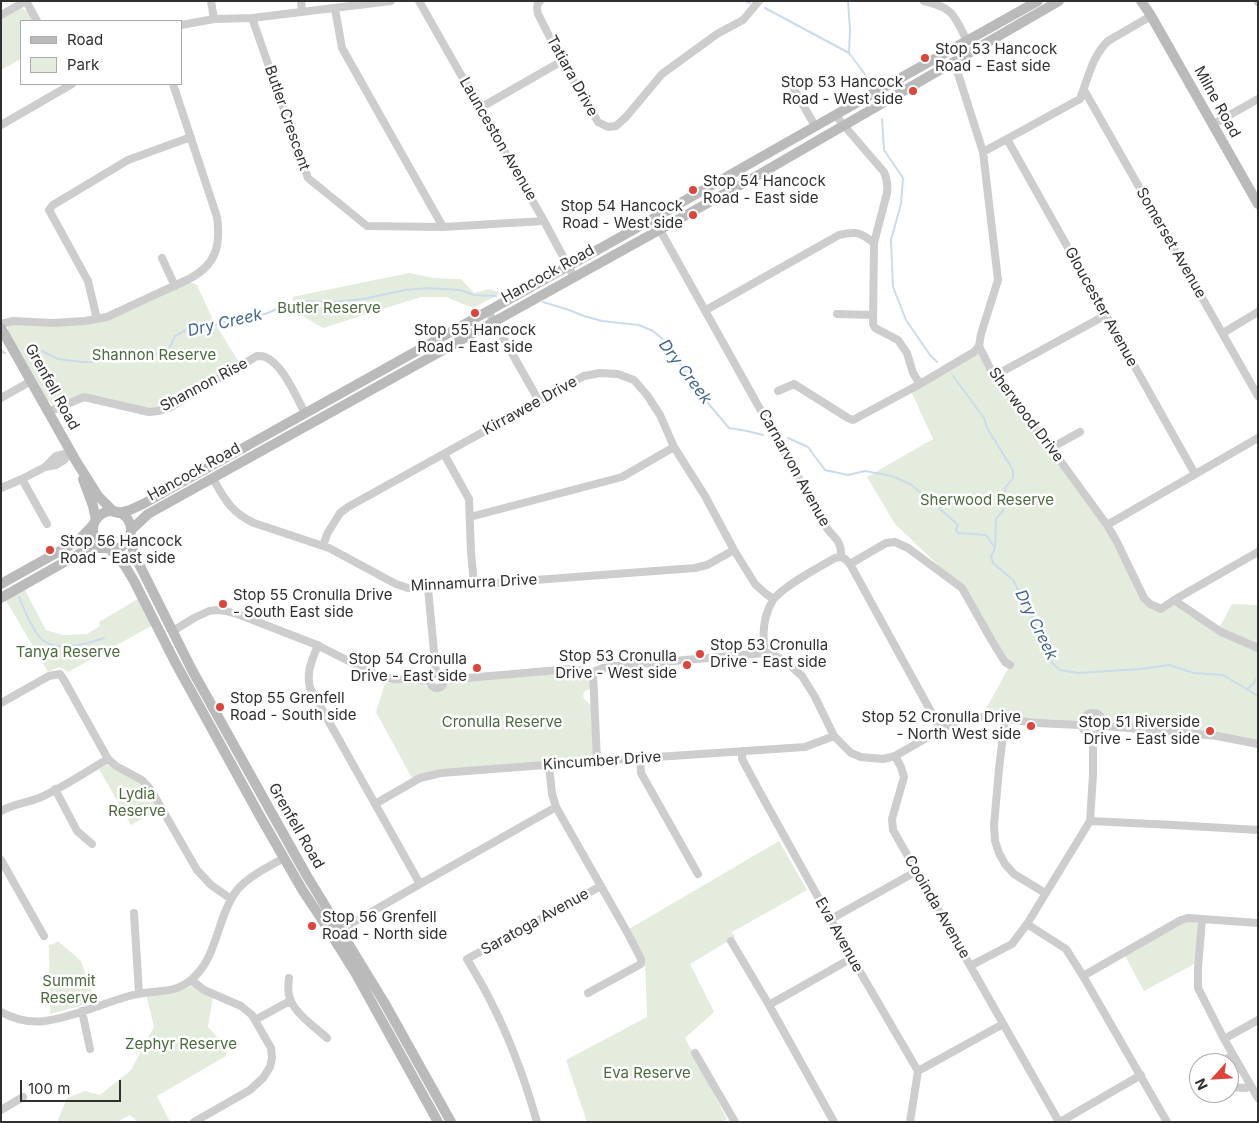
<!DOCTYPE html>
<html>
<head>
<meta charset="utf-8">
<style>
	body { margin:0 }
	#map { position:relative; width:1259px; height:1123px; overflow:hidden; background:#fff; font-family:Inter,sans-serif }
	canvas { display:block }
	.frame { position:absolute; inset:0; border:2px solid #303030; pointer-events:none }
	.legend { position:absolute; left:20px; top:20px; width:162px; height:65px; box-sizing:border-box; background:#fff; border:1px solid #acacac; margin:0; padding:6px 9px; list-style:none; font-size:15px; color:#303030 }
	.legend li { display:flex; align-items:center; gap:10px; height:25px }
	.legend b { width:25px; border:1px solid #acacac }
	.north { position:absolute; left:1189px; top:1053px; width:50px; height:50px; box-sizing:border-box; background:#fff; border:1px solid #acacac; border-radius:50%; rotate:244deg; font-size:14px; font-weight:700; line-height:20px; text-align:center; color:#303030 }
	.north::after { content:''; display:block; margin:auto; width:18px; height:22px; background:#df443a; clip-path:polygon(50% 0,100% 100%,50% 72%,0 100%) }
	.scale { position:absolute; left:20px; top:1080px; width:101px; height:22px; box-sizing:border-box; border:2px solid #303030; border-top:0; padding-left:6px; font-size:15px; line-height:18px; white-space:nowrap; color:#303030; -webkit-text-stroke:4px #fff; paint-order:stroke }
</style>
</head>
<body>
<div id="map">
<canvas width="1259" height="1123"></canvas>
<div class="frame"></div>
<ul class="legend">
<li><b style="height:6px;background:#bababa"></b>Road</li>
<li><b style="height:14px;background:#e4ecde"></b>Park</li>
</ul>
<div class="north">N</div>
<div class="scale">100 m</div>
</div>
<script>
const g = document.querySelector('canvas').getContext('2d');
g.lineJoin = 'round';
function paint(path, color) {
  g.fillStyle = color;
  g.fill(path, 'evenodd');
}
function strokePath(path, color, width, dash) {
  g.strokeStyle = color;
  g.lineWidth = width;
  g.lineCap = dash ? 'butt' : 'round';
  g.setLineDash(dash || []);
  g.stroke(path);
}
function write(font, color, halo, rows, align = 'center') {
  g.font = font + ' Inter,sans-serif';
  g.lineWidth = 5;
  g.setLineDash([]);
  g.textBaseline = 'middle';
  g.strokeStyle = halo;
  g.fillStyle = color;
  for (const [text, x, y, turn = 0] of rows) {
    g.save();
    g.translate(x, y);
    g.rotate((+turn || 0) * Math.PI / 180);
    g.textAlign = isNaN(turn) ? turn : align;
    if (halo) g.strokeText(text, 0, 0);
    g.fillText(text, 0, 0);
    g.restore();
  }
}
paint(new Path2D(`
	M22 8 27 11 33 21H21V59L1 70V19Z
	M409 273 434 278 461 279 474 293 490 289 501 293 473 308 446 297H421L323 328 298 313 292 297Z
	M189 283H193L197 285 213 320 240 364 168 406 149 409 84 393 53 405 47 400 8 331V326L10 324 108 320 139 307Z
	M979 346 994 376 1107 525 1144 598 1161 609 1179 603 1218 630 1232 604 1258 605V745L1193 734 1038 722 982 716 1010 665 962 588 895 524 867 477 933 439 910 389Z
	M23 586 46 630 63 635 87 634 100 626 99 622 141 597 155 624 68 672 64 669 59 667 48 672 4 597Z
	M573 673 590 676 591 689 585 691C580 698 587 701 591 705L593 754 590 759 420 774 412 778 376 712 386 680 402 684 423 685 436 690 442 689 450 683 459 681Z
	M107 765 111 766 140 782 150 791 160 809 131 825 99 769Z
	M779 841 807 890 732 932 735 937 690 964 714 1012 685 1038 727 1119 722 1122H587L566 1060 647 1017 645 959 629 929Z
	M1189 921 1197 923 1196 963 1144 991 1125 956 1181 923Z
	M58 941 81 961 95 1002 50 1014 49 945 53 944Z
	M194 985 213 996 208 1027 227 1048 226 1056 157 1096 170 1122H138L130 1115 117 1122H57L67 1098 85 1091 100 1095 131 1070 154 1027 146 994 179 991Z`), '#e4ecde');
strokePath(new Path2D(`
	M745 1 750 3
	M848 1 850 29 849 53
	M765 8 849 53 867 77
	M882 119 884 150 903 178 901 204 891 240 893 287 906 320 930 355 937 362
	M543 302 569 310 584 316 602 321 639 325 653 331 666 342 701 395 729 428 747 431 763 435
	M25 349 40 350 58 359 83 362H98L118 355 136 353 153 355 162 353 170 347 175 336 186 330 219 324 241 317 265 314 282 307 303 301 333 302 363 299 405 290 428 288 460 290 474 295 496 296
	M1 351 5 353
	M953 376 984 418 987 428 1013 470V478L1005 488 1004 509 996 519 995 547
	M788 438 808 447 825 470 848 475 865 471 892 476 910 484 924 495 958 525 956 530 958 533 986 535 995 548 991 557 993 563 1013 580 1032 616 1052 663 1060 670 1078 673 1140 669 1169 665 1194 673 1223 675 1258 696
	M19 597C24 609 30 625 38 635 52 655 86 644 104 638
	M1247 689 1254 683 1255 680`), '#ccdbeb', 2);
strokePath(new Path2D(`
	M26 1 37 21
	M211 1 214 19
	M301 1 302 12
	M419 1 544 221 574 277
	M540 1C536 5 537 9 538 14L562 61 598 122 608 127 616 126 626 117 662 74 717 34 743 20 759 1
	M924 1C954 8 954 15 967 41
	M1258 1V2
	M335 9 342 48 443 227
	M1 15 26 1
	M252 18 308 178 367 226 443 227 544 221
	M181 25 214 19 252 18 391 1
	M954 61 983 152 998 280 981 334 979 346 994 376 1051 448 1107 525 1116 540 1144 598 1150 604 1161 609 1174 600 1258 552
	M794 89 815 126
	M1084 90 1258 396
	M480 108 562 61
	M835 115 884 172C887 179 888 185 887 193L874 243 873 324 875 328 898 340 907 353 913 373 920 384
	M1 125 72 84
	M1212 125 1258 99
	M1007 139 1195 474
	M983 152 1080 99C1088 79 1092 56 1108 41L1151 16
	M660 230 826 527C835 539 842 541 841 557L845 559 850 564 941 730
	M162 258 175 286
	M706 310 839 235C857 231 860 232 874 243
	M488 311 539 401
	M837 314 873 315
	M97 319 88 281 49 210 53 205 128 160 191 137
	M1 324 13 321 53 323 85 321 107 317 189 279C216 265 221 246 217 217L173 84
	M1223 333 1258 312
	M994 376 1106 315
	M778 391 794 384 848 418 853 420 920 384 974 352 979 346
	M1 398 31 381
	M48 412 84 397 149 412 159 411 169 408 257 356C259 356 263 356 265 357 283 364 296 397 305 413
	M1051 448 1080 432
	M444 454 469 499 471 552 474 584
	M45 467 56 456 71 452
	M22 479 47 524
	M213 479C225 500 232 513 254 523L329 548 396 584 408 588H428L695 568 707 565 734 550
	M1 488 22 479 45 467 56 465 64 460 71 452
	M470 517 622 477 674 447
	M1107 525 1258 438
	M323 546 327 534 340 513 348 507 584 376 600 373 618 374 634 380 647 395 660 415 674 447 705 496 734 550 755 584 766 594 774 599
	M850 564 886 543 895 542 908 548 962 588 992 641 1005 662 1010 665
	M428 588 436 673
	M1174 600 1221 632 1258 648
	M173 631 194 618 209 611 217 610 226 611 240 615 317 645 370 672 393 679 430 681
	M318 645C312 660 306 672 310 688L420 884
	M765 653C762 635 763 616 773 600 783 586 819 567 835 558L841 557
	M593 672 597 761
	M430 681a7 7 0 1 1 14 0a7 7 0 1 1-14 0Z
	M444 680 570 669 593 672 603 668 616 666 765 653 774 655 786 662 802 676 815 697 834 736 851 753 861 757 883 759 895 756 956 721C980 713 1003 719 1027 722 1045 724 1064 724 1082 725
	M1 703 49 676 60 674 64 680 108 759 116 766 142 780 151 790 197 870 211 885 231 899
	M1082 724a11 11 0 1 1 22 0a11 11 0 1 1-22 0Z
	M1005 718 999 769 994 825 995 841 999 853 1005 864 1014 874 1045 893
	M1105 726 1217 736 1258 744
	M742 751V759L763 798 852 958 918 1071 910 1122
	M895 756 901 767 904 777 892 819 893 830 1059 1122
	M640 758 641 773 698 874
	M549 765 552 794 556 807 627 932 641 959V964L639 965 588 993
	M55 789 77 831 92 844
	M375 804 420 778 441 773 597 761 805 747 834 736
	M1 811C13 804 26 803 39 798 63 788 85 772 108 759
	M1090 821 1173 825 1258 830
	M1 860 44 936
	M134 913 139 993
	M831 919 917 871
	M1202 919 1198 968V988L1224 1039 1258 1098
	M1027 924 1066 949 1083 976 1167 1122
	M340 930 420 884 556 807
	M731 941 769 1005 834 1122
	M970 966 1012 944 1027 924 1090 821 1093 775V736
	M1083 976 1181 920 1188 918 1258 923
	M289 978C288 985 288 995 291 1001 297 1015 316 1028 327 1038
	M191 980 204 990 241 1006 252 1015 271 1048 272 1058 270 1067 263 1078 250 1090 194 1122
	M769 1005 852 958
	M82 1011 90 1049
	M1 1012C14 1019 30 1023 45 1021 74 1017 101 1004 129 996 145 991 162 993 177 988 185 985 191 981 196 975 217 955 218 915 237 890 249 876 268 867 284 858
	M255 1020 290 1001
	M1224 1039 1258 1020
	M695 1053 735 1122
	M1226 1063 1228 1058 1233 1055
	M918 1071 1003 1024
	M1229 1087 1246 1088 1250 1086
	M1 1110 23 1097
	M537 1122C525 1080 508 1034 488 996 482 984 474 971 467 959L601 886
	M1060 1122 1141 1075`), '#cdcdcd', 8);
strokePath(new Path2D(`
	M1141 1 1150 14 1258 204
	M1 328 76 461 98 496 114 512
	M83 479 93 506 96 520
	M93 530a19 19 0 1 1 38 0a19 19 0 1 1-38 0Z
	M118 513 130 510 143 504 633 230 888 85 1038 1
	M131 530 148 514 760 174 1059 1
	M130 537 134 554 192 670 270 810 307 876 384 1002 451 1122
	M110 549 125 566 134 581 175 662 261 818 303 891 321 918 356 974 438 1122
	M1 584 78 541 94 524
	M1 598 84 551 96 548H106`), '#bababa', 10);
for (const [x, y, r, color] of [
	[925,58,5,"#df443a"],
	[913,91,5,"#df443a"],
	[693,190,5,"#df443a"],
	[693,215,5,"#df443a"],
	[475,313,5,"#df443a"],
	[50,550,5,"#df443a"],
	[223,604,5,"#df443a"],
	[700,654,5,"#df443a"],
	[687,665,5,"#df443a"],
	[477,668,5,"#df443a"],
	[220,707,5,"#df443a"],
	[1031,726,5,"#df443a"],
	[1210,731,5,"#df443a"],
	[312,926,5,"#df443a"]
]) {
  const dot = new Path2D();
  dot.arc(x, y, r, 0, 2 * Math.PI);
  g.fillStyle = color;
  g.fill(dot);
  strokePath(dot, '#fff', 2);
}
write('15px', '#303030', '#fff', [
	["Stop 53 Hancock",935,49],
	["Road - East side",935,66],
	["Stop 53 Hancock",903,82,"right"],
	["Road - West side",903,99,"right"],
	["Stop 54 Hancock",703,181],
	["Road - East side",703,198],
	["Stop 54 Hancock",683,206,"right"],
	["Road - West side",683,223,"right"],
	["Stop 55 Hancock",475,330,"center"],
	["Road - East side",475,347,"center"],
	["Stop 56 Hancock",60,541],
	["Road - East side",60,558],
	["Stop 55 Cronulla Drive",233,595],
	["- South East side",233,612],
	["Stop 53 Cronulla",710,645],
	["Drive - East side",710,662],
	["Stop 53 Cronulla",677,656,"right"],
	["Drive - West side",677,673,"right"],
	["Stop 54 Cronulla",467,659,"right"],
	["Drive - East side",467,676,"right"],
	["Stop 55 Grenfell",230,698],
	["Road - South side",230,715],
	["Stop 52 Cronulla Drive",1021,717,"right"],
	["- North West side",1021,734,"right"],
	["Stop 51 Riverside",1200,722,"right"],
	["Drive - East side",1200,739,"right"],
	["Stop 56 Grenfell",322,917],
	["Road - North side",322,934]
], 'left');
write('15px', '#303030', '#fff', [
	["Tatiara Drive",572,76,61],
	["Milne Road",1217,102,61],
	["Butler Crescent",287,118,71],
	["Launceston Avenue",498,139,60],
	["Somerset Avenue",1171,243,60],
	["Hancock Road",548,274,-29],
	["Gloucester Avenue",1101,307,61],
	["Shannon Rise",204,385,-28],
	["Grenfell Road",52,387,61],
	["Kirrawee Drive",530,406,-29],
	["Sherwood Drive",1026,415,53],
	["Carnarvon Avenue",794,468,61],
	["Hancock Road",194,472,-29],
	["Minnamurra Drive",474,583,-3],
	["Kincumber Drive",602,761,-4],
	["Grenfell Road",296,826,60],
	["Cooinda Avenue",937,907,60],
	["Saratoga Avenue",535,922,-29],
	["Eva Avenue",839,935,61]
]);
write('15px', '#4d6a3e', '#fff', [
	["Butler Reserve",329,308],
	["Shannon Reserve",154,355],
	["Sherwood Reserve",987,500],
	["Tanya Reserve",68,652],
	["Cronulla Reserve",502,722],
	["Lydia",137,794],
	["Reserve",137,811],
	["Summit",69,981],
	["Reserve",69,998],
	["Zephyr Reserve",181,1044],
	["Eva Reserve",647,1073]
]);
write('italic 16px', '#40668f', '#fff', [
	["Dry Creek",225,323,-13],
	["Dry Creek",685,372,53],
	["Dry Creek",1036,625,64]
]);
</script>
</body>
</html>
